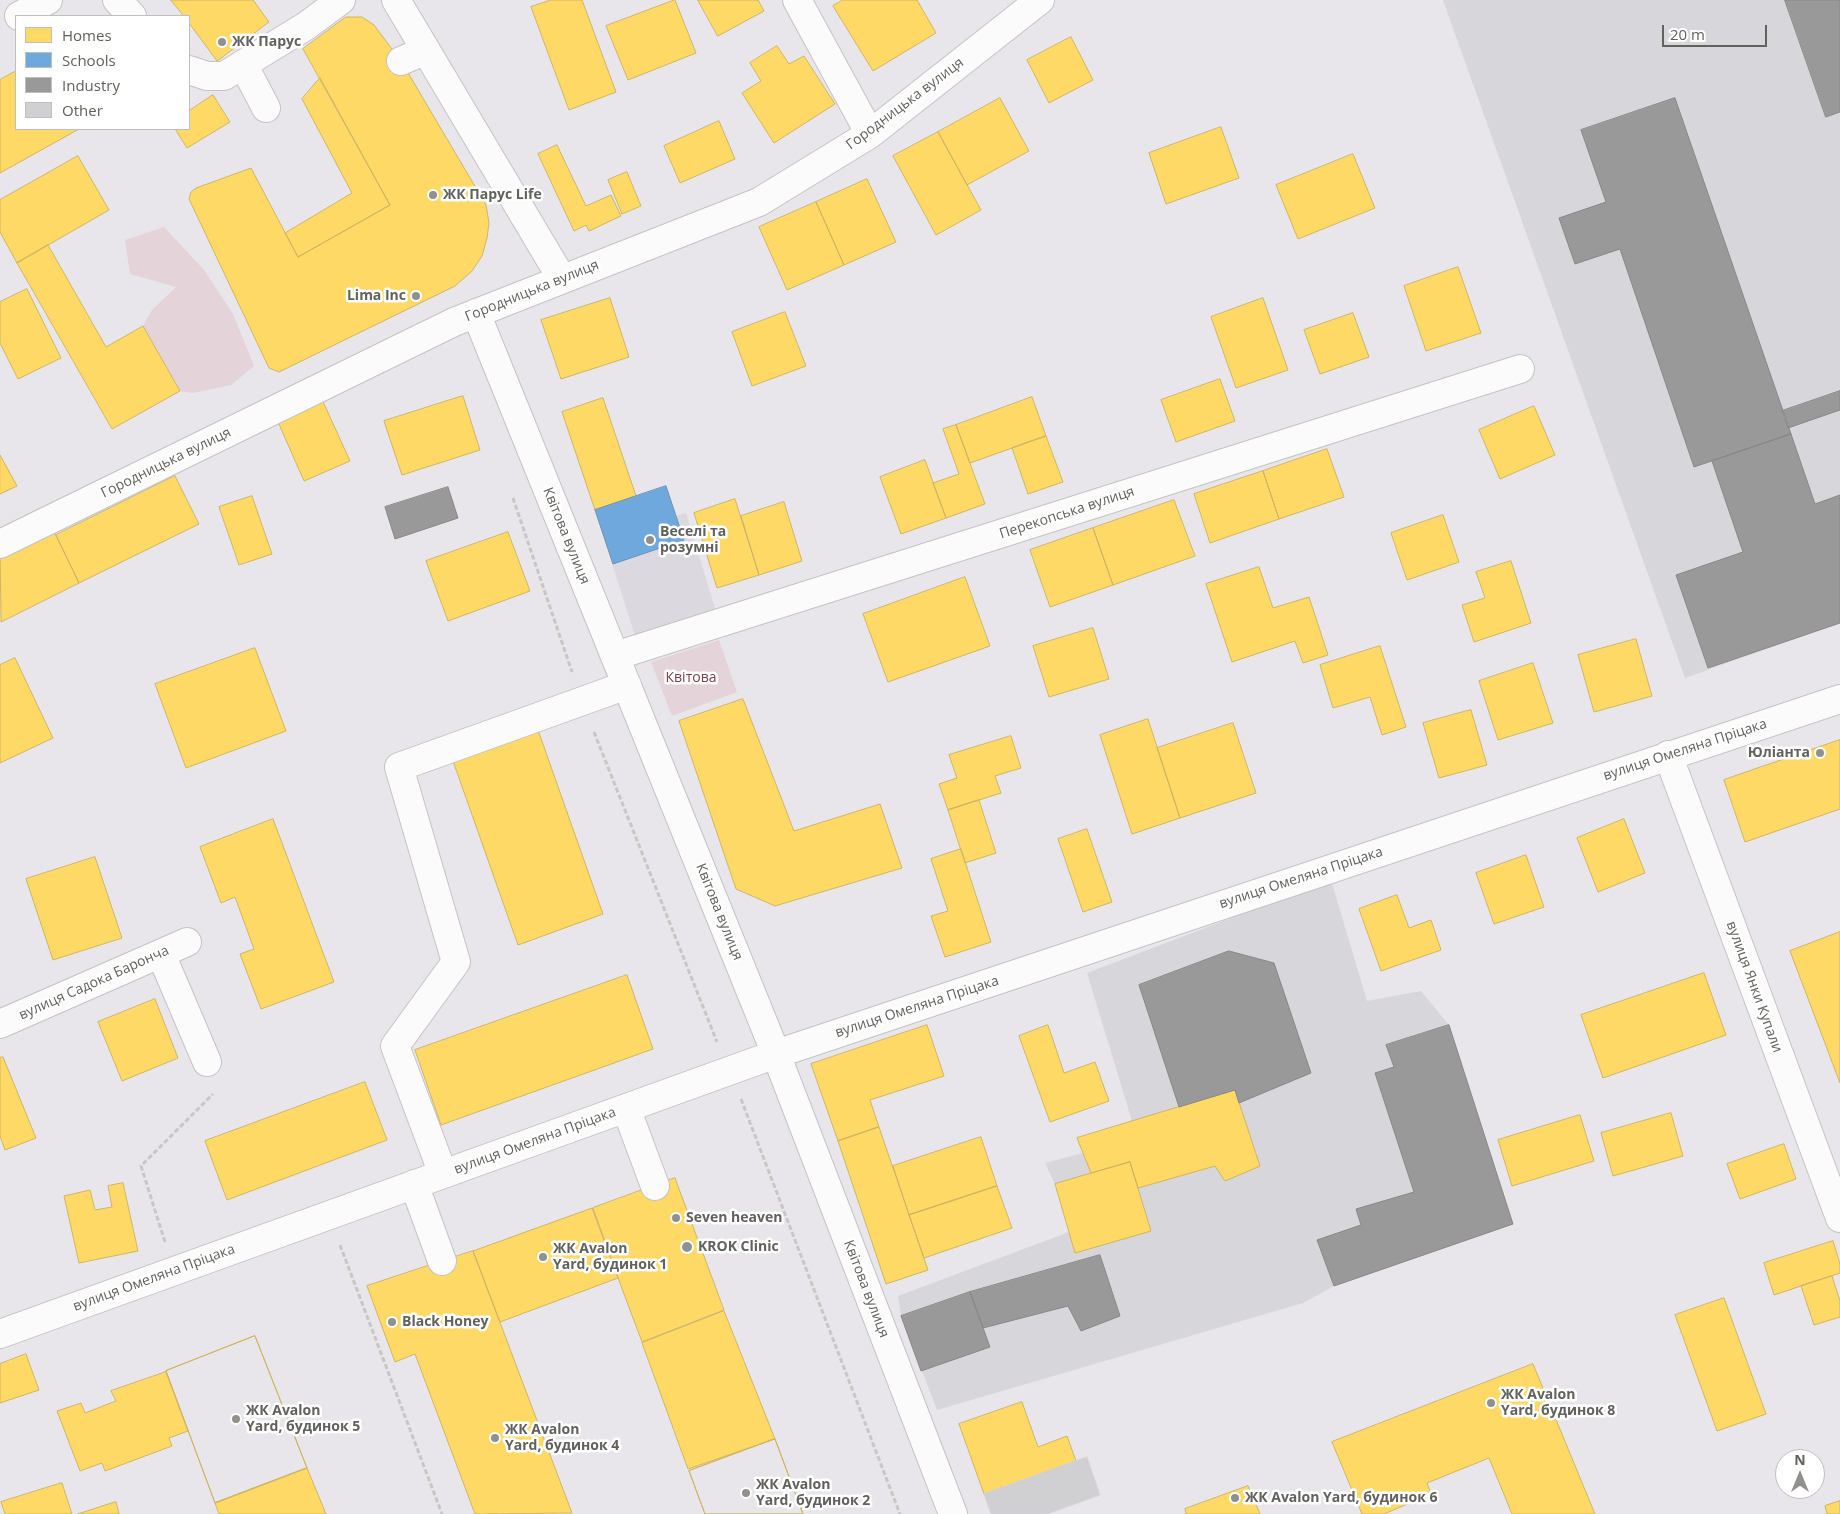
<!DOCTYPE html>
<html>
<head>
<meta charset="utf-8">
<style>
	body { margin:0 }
	#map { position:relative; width:1840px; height:1514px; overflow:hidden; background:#e8e6ea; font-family:"Open Sans",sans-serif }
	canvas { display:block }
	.legend { position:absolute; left:15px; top:15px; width:175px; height:115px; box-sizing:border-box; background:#fff; border:1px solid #bfc0be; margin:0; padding:6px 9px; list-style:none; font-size:15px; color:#60625c }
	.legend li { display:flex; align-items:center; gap:10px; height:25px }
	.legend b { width:25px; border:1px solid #bfc0be }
	.north { position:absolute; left:1775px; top:1449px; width:50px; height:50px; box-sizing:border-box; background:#fff; border:1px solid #bfc0be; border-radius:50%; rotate:0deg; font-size:14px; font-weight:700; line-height:20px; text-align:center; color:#60625c }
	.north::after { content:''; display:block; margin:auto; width:18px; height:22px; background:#90908e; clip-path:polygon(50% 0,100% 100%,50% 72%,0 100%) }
	.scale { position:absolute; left:1662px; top:25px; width:105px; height:22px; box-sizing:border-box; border:2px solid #60625c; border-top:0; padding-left:6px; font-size:15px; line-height:18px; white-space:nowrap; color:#60625c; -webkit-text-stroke:4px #fff; paint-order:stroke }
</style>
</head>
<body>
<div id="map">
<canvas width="1840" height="1514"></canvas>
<ul class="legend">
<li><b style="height:14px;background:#ffd966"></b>Homes</li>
<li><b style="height:14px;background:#6fa8dc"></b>Schools</li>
<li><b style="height:14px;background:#999"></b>Industry</li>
<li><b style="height:14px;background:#d0cfd2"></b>Other</li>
</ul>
<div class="north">N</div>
<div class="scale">20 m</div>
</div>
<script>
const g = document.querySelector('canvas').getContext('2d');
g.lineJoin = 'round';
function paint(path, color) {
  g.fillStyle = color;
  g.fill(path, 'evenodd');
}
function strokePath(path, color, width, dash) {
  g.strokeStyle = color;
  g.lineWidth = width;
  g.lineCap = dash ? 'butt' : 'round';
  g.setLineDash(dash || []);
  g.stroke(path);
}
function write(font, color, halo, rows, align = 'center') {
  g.font = font + ' "Open Sans",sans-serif';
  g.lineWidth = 5;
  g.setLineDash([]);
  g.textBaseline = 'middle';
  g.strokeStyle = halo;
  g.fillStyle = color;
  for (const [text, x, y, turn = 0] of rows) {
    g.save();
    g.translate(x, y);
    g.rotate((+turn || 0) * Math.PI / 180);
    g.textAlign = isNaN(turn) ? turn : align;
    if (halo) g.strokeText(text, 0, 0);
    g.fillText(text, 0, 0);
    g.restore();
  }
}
paint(new Path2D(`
	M1443 0H1840V623L1685 678Z
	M1331 880 1367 1001 1421 991 1449 1025 1513 1224 1334 1286 1303 1303 937 1410 901 1316 898 1296 1069 1232 1055 1184 1045 1163 1083 1153 1077 1138 1132 1121 1087 973Z`), '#d7d6da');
paint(new Path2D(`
	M666 486 676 516 686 513 717 615 636 639 595 510Z`), '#dbd8df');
paint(new Path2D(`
	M164 227 204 270 233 314 254 366 231 385 193 393 180 391 143 326 152 310 176 287 130 274 125 240Z
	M719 640 737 692 672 716 651 662Z`), '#e4d3d8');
const homes = new Path2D(`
	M171 0H253L269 22 217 61 189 23V16H184Z
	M551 0H582L616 92 569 110 531 7Z
	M675 0 696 53 628 80 606 26Z
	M698 0H758L764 11 718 36Z
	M843 0H917L936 33 873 71 833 6Z
	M346 17H362L374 25 401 61 486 205 489 223 487 238 482 256 472 271 455 286 279 372 269 368 189 199 191 192 196 188 251 168 298 257 390 205 303 49Z
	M1071 37 1093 80 1049 103 1027 60Z
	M777 46 789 64 804 56 835 104 774 143 742 93 761 81 750 63Z
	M16 71V129H79L0 173V80Z
	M320 78 390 205 298 257 285 233 352 193 302 99Z
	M213 95 230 122 187 148 175 129H189V111Z
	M1000 98 1029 151 967 185 938 132Z
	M719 121 735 159 680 183 664 146Z
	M1221 127 1239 178 1166 204 1149 153Z
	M938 132 981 210 936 235 893 156Z
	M557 145 586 206 611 195 621 216 589 231 586 225 574 231 538 154Z
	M1353 154 1375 208 1298 239 1276 185Z
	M78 156 109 210 17 263 0 232V200Z
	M627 172 641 206 622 214 608 180Z
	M867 179 896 242 844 265 816 202Z
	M816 202 844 265 787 290 759 227Z
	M48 245 106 347 143 326 180 391 112 429 17 263Z
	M1458 267 1481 333 1426 351 1404 286Z
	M27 289 61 358 18 379 0 343V302Z
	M610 298 629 357 561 379 541 320Z
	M1263 298 1288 370 1236 388 1211 317Z
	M785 312 806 366 752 386 732 332Z
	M1353 313 1369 357 1320 374 1304 330Z
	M1220 379 1235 421 1176 442 1161 400Z
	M320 395 350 461 304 481 275 415Z
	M463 396 480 450 402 475 384 421Z
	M1032 397 1046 436 970 463 956 425Z
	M603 398 636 496 595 510 562 412Z
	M1534 406 1555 455 1500 479 1479 430Z
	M956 425 985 504 946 518 933 483 959 474 943 429Z
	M1046 436 1063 482 1028 494 1012 448Z
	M1327 449 1344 497 1279 519 1263 471Z
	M0 455 17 486 0 494Z
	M925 460 946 518 901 534 880 477Z
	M1263 471 1279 519 1210 543 1194 494Z
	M175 476 199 524 79 583 56 535Z
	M252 496 272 554 239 565 219 507Z
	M735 499 759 575 717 588 694 513Z
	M1174 500 1195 556 1113 585 1093 528Z
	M784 502 802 561 759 575 741 516Z
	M1443 515 1459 562 1407 580 1391 533Z
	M49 521 79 583 1 622 0 546Z
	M1093 528 1113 585 1050 607 1030 550Z
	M508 532 530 591 448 621 426 561Z
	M1511 561 1531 623 1474 642 1462 605 1485 598 1476 572Z
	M1259 567 1273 608 1309 597 1328 655 1303 663 1295 641 1232 662 1206 584Z
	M965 577 990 646 888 682 863 614Z
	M1093 628 1109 679 1049 697 1033 646Z
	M1636 639 1652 696 1594 712 1578 655Z
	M1380 646 1406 727 1382 735 1370 697 1333 708 1320 665Z
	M255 648 286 731 186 768 155 684Z
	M15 658 53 738 0 763V665Z
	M1533 663 1553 723 1498 740 1479 681Z
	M743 699 794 831 880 804 902 868 775 906 736 889 679 721Z
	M1471 710 1487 765 1439 778 1423 723Z
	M1148 719 1180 818 1132 834 1100 735Z
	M1233 723 1256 793 1180 818 1157 748Z
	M538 730 603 914 518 945 453 761Z
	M1011 736 1021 768 995 776 1001 793 948 810 939 784 957 778 949 755Z
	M1840 740V809L1745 842 1724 780Z
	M979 800 996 853 965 863 948 810Z
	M273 819 334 982 261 1009 240 954 254 949 235 897 221 903 200 847Z
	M1624 819 1645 873 1598 892 1577 838Z
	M1087 829 1112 902 1083 912 1058 839Z
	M961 849 991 942 945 957 931 916 948 911 931 859Z
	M1526 855 1544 907 1494 924 1476 873Z
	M95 857 122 938 53 960 26 879Z
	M1397 895 1409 928 1431 920 1441 950 1381 971 1359 909Z
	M1840 932V1083L1790 951Z
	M1704 973 1726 1035 1603 1078 1581 1015Z
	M627 975 653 1049 441 1125 415 1050Z
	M155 999 178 1058 122 1081 98 1022Z
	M927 1025 944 1076 870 1100 879 1127 838 1141 811 1064Z
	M1048 1025 1064 1073 1095 1062 1109 1101 1050 1122 1019 1036Z
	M3 1057 36 1138 5 1150 0 1136V1058Z
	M365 1082 387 1140 227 1200 205 1141Z
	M1235 1090 1260 1166 1225 1181 1215 1166 1138 1188 1130 1162 1091 1173 1077 1138Z
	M1671 1113 1683 1156 1613 1176 1601 1133Z
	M1580 1115 1594 1161 1512 1186 1498 1140Z
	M879 1127 928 1270 886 1284 838 1141Z
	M981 1137 997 1186 909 1215 893 1166Z
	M1784 1144 1796 1179 1740 1199 1727 1164Z
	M1130 1162 1151 1231 1075 1253 1055 1184Z
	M675 1178 724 1310 642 1342 618 1278 500 1322 473 1251 592 1208 618 1278 593 1208Z
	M123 1183 138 1251 79 1263 64 1196 90 1190 95 1210 112 1207 108 1186Z
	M997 1186 1012 1228 924 1258 909 1215Z
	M1833 1241 1840 1264V1273L1774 1295 1764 1263Z
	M473 1251 572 1513 475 1514 415 1354 395 1362 367 1286Z
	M1832 1276 1840 1301V1317L1814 1325 1801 1286Z
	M1724 1298 1766 1414 1717 1431 1675 1315Z
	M724 1311 775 1439 688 1469 642 1343Z
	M255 1336 307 1468 215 1503 166 1371Z
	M255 1336 307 1468 215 1503 166 1371Z
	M26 1354 39 1390 0 1403V1364Z
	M1533 1364 1595 1514H1512L1489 1458 1427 1483 1431 1494 1384 1514H1362L1332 1442Z
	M166 1372 188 1431 169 1438 172 1446 105 1471 102 1463 80 1471 57 1411 81 1403 85 1413 116 1401 111 1391Z
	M1022 1402 1038 1447 1067 1436 1076 1461 984 1494 959 1424Z
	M775 1439 803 1514H705L689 1471Z
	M775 1439 803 1514H705L689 1471Z
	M307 1468 326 1514H219L215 1503Z
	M62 1483 72 1514H5L1 1502Z
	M1248 1486 1260 1514H1186L1185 1509Z
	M1840 1501V1514H1827L1825 1506Z
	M116 1502 119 1514H78Z`);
paint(homes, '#ffd966');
strokePath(homes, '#cfb563', 1);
const schools = new Path2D(`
	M666 486 684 540 613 564 595 510Z`);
paint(schools, '#6fa8dc');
strokePath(schools, '#6a93b6', 1);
const industry = new Path2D(`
	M1785 0H1840V112L1826 117Z
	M1675 98 1791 434 1694 467 1620 249 1575 264 1559 218 1606 202 1581 130Z
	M1840 391V410L1788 428 1782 411Z
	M1791 434 1815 504 1840 495V623L1708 668 1676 575 1743 552 1712 461Z
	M448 487 458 518 395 539 385 507Z
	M1229 951 1274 963 1311 1073 1239 1103 1235 1090 1179 1107 1139 985Z
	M1449 1025 1513 1224 1334 1286 1317 1240 1361 1225 1356 1209 1414 1192 1375 1073 1394 1067 1386 1045Z
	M1100 1255 1120 1316 1081 1331 1068 1306 983 1328 970 1292Z
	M970 1292 990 1347 921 1371 901 1316Z`);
paint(industry, '#999');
strokePath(industry, '#888887', 1);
const building = new Path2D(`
	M1087 1457 1100 1495 1047 1514H991L984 1494Z`);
paint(building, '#d0cfd2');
strokePath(building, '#d7d5da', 1);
const minor = new Path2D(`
	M117 0 132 16
	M396 0 562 279
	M797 0 870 134
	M19 16 48 0
	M401 61 426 50
	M243 64 266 108
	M189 70 207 76H224L306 26 341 0
	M476 313 776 1054 953 1514
	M0 544 454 322 759 202 870 134 1040 0
	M615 656 1520 369
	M1668 755 1840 1218
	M161 954 207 1062
	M0 1024 187 942
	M626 1108 655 1186
	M443 1174 395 1046 456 962 399 767 627 685
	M414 1184 442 1261
	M0 1334 776 1054 1840 699`);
strokePath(minor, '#c4c3c4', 30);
strokePath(new Path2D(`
	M513 498 572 672
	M594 732 717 1042
	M741 1099 900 1514
	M165 1242 141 1166 213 1094
	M340 1245 442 1514`), '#c9c6c5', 3, [5, 2.5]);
strokePath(minor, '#fcfbfc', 28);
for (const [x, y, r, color] of [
	[222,42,5,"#90908e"],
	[433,195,5,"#90908e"],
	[416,296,5,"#90908e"],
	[650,540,5,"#90908e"],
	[1820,753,5,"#90908e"],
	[676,1218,5,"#90908e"],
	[687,1247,6,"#90908e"],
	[543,1257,5,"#90908e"],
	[392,1322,5,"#90908e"],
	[1491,1403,5,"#90908e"],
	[236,1419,5,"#90908e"],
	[495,1438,5,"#90908e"],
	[746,1493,5,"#90908e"],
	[1235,1498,5,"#90908e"]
]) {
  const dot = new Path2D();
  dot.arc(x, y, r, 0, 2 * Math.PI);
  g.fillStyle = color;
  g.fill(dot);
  strokePath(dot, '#fff', 2);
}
write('bold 14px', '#60625c', '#fff', [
	["ЖК Парус",232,42],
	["ЖК Парус Life",443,195],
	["Lima Inc",406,296,"right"],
	["Веселі та",660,532],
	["розумні",660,548],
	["Юліанта",1810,753,"right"],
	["Seven heaven",686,1218],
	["KROK Clinic",698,1247],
	["ЖК Avalon",553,1249],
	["Yard, будинок 1",553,1265],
	["Black Honey",402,1322],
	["ЖК Avalon",1501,1395],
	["Yard, будинок 8",1501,1411],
	["ЖК Avalon",246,1411],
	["Yard, будинок 5",246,1427],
	["ЖК Avalon",505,1430],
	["Yard, будинок 4",505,1446],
	["ЖК Avalon",756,1485],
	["Yard, будинок 2",756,1501],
	["ЖК Avalon Yard, будинок 6",1245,1498]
], 'left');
write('14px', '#60625c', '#fff', [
	["Городницька вулиця",905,104,-37],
	["Городницька вулиця",532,291,-22],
	["Городницька вулиця",166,463,-26],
	["Перекопська вулиця",1067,513,-18],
	["Квітова вулиця",566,536,68],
	["вулиця Омеляна Пріцака",1685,750,-18],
	["вулиця Омеляна Пріцака",1301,878,-18],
	["Квітова вулиця",719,912,68],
	["вулиця Садока Баронча",94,983,-24],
	["вулиця Янки Купали",1754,987,70],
	["вулиця Омеляна Пріцака",917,1007,-18],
	["вулиця Омеляна Пріцака",535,1141,-20],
	["вулиця Омеляна Пріцака",154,1278,-20],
	["Квітова вулиця",866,1289,69]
]);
write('14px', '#7e3f4a', '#fff', [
	["Квітова",691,678]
]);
</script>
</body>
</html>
